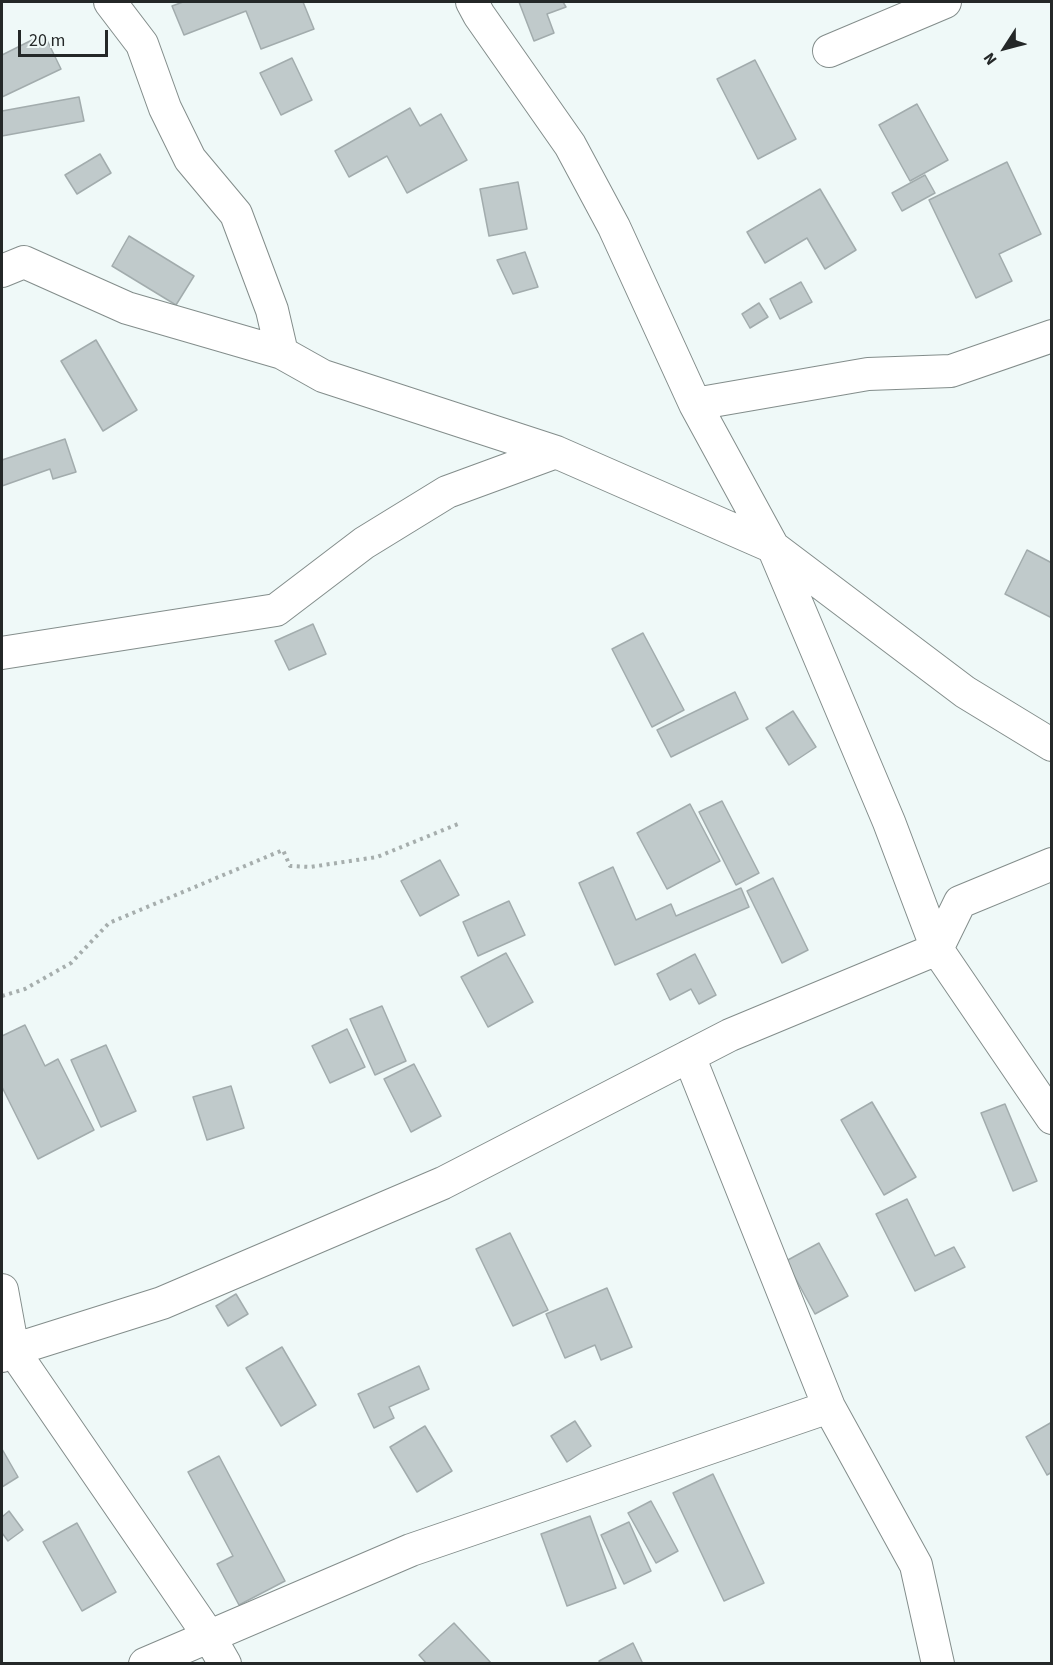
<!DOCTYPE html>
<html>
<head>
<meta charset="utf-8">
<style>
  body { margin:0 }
  #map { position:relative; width:1053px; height:1665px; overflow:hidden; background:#eff9f8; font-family:"Source Sans 3",sans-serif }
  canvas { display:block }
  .frame { position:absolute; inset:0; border:3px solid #242828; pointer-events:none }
  .north { position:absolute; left:975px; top:18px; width:60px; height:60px; -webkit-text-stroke:4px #eff9f8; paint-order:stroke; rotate:234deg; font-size:16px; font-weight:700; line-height:24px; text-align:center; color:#242828 }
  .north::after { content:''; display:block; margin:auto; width:21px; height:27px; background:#242828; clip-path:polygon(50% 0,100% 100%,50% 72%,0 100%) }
  .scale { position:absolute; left:18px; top:30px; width:90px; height:27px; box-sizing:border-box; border:3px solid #242828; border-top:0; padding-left:8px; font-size:18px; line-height:21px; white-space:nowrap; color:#242828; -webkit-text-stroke:4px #eff9f8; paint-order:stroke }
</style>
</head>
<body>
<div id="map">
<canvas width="1053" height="1665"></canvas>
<div class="frame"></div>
<div class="north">N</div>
<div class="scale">20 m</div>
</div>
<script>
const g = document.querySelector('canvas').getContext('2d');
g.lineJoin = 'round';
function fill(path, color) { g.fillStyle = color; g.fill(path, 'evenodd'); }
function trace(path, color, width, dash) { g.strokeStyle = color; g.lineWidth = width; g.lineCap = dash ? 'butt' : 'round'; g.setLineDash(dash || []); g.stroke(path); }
const building = new Path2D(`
  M183,2h120l11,27 -53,20 -15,-38 -62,24 -12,-29z
  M519,2h44l3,5 -19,7 7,19 -20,8z
  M44,34l17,35 -59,28v-42z
  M292,58l20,42 -31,15 -21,-42z
  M755,60l41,79 -38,20 -41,-80z
  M79,97l5,24 -82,15v-25z
  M917,104l31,56 -38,21 -31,-56z
  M410,108l10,18 21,-12 26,46 -60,33 -20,-37 -38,21 -14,-26z
  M100,154l11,19 -34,21 -12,-19z
  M1007,162l34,72 -42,20 13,27 -36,17 -47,-98z
  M925,175l10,18 -33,18 -10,-18z
  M518,182l9,47 -38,7 -9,-47z
  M820,189l36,61 -31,19 -18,-31 -42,25 -18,-31z
  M129,236l65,40 -18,29 -64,-39z
  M525,252l13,35 -25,7 -16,-34z
  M801,282l11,20 -32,17 -10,-20z
  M759,303l9,14 -18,11 -8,-14z
  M96,340l41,70 -34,21 -42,-70z
  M65,439l11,33 -23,7 -3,-10 -48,17v-26z
  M1027,550l25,13v55l-47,-24z
  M313,624l13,30 -37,16 -14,-29z
  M643,633l41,77 -32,17 -40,-78z
  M735,692l13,27 -77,38 -14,-27z
  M793,711l23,36 -27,18 -23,-37z
  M722,801l37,72 -23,12 -37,-73z
  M690,804l30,57 -53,28 -30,-56z
  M440,860l19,35 -39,21 -19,-35z
  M613,867l23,53 35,-16 5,12 65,-28 8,19 -134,58 -36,-82z
  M773,878l35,72 -26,13 -35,-72z
  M509,901l16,34 -47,21 -15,-34z
  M506,953l27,49 -45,25 -27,-50z
  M695,954l21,41 -17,9 -8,-15 -21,11 -13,-26z
  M382,1006l24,55 -31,14 -25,-56z
  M25,1025l20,41 13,-7 36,71 -56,29 -36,-72v-51z
  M347,1029l18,38 -35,16 -18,-37z
  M106,1045l30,66 -35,16 -30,-67z
  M414,1064l27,52 -30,16 -27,-53z
  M231,1086l13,42 -37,12 -14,-43z
  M872,1102l44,75 -32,18 -43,-75z
  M1005,1104l32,77 -24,10 -32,-78z
  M907,1199l28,57 19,-9 11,20 -50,24 -39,-77z
  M510,1233l38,77 -35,16 -37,-77z
  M819,1243l29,53 -33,18 -29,-53z
  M607,1288l25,59 -31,13 -6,-15 -30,13 -19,-44z
  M236,1294l12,20 -20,12 -12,-20z
  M282,1347l34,58 -35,21 -35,-58z
  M419,1366l10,23 -40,18 5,11 -20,10 -16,-34z
  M575,1421l16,25 -24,16 -16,-26z
  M1052,1422v50l-5,3 -21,-38z
  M425,1426l27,45 -35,21 -27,-45z
  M2,1449l16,28 -16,10z
  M219,1456l66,125 -46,24 -22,-41 16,-8 -45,-84z
  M713,1474l51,109 -40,18 -51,-108z
  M651,1501l27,50 -22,12 -28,-50z
  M9,1511l14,19 -15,11 -6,-8v-16z
  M590,1516l26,72 -49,18 -26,-72z
  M629,1522l22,49 -27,13 -23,-49z
  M77,1523l39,69 -34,19 -39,-69z
  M454,1623l38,41h-65l-8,-9z
  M633,1643l10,21h-42l-2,-3z`);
const path = new Path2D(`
  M2,996l23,-7 46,-26 38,-40 174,-73 7,16 20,1 67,-10 81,-33`);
const street = new Path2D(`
  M110,2l32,42 23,64 25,51 46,55 36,96 10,43
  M472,2l7,13 91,130 44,82 81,177 78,143 116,275 48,127 115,169
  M829,51l116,-49
  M2,271l22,-9 103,46 155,45 41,23 233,76 217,95 192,145 87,53
  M695,404l173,-30 83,-3 101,-35
  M2,653l274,-43 88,-67 83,-51 109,-40
  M689,1056l140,351 87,158 22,99
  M2,1290l11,60 196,286 16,28
  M2,1356l11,-6 149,-47 281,-120 287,-148 207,-86 23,-47 92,-38
  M145,1664l266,-114 418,-143`);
fill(building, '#c0cacb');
trace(building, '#a2acad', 1.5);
trace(street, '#838d8b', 34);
trace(path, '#a6aead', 4, [3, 4.5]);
trace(street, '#fff', 32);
</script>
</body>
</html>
